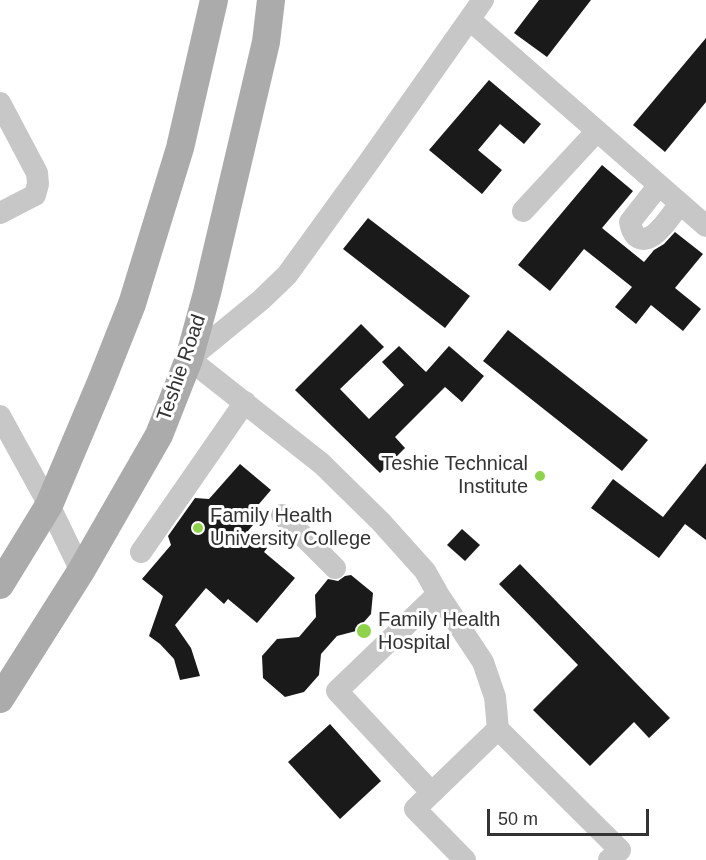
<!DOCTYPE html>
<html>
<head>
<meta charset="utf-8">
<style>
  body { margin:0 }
  #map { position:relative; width:706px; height:860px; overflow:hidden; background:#fff; font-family:Helvetica,sans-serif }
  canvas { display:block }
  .scale { position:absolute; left:487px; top:809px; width:162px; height:27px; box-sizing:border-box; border:3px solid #333; border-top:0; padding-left:8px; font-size:18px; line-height:21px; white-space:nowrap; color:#333; -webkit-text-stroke:4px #fff; paint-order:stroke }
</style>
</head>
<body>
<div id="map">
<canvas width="706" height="860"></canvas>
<div class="scale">50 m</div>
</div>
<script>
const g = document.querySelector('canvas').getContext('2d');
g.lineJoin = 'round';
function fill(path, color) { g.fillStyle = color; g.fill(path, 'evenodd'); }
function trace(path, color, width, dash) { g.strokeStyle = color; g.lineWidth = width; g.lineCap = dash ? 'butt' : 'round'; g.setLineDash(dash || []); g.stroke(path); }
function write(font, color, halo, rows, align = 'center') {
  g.font = font + ' Helvetica,sans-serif'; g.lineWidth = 6; g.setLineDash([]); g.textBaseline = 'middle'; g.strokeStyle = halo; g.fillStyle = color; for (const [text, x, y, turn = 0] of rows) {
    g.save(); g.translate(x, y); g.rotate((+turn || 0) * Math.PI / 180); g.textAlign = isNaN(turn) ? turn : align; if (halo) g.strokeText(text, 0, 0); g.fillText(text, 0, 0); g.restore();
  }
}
const building = new Path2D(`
  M539,0h52l-44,57 -33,-24z
  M706,38v64l-41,50 -32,-27z
  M489,80l52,44 -17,20 -24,-20 -22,26 24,20 -20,24 -53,-44z
  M602,165l31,26 -31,37 42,34 10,-12 10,-6 11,-12 28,22 -28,34 26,21 -18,22 -32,-26 -15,19 -21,-17 17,-20 -48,-38 -34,42 -32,-26z
  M368,218l102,78 -25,32 -102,-79z
  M361,324l23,23 -44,42 29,30 35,-34 -22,-23 17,-16 27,26 23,-26 35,30 -22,26 -17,-15 -50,50 10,11 -25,25 -85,-83z
  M508,330l140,110 -26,31 -139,-110z
  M706,463v77l-21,-16 -26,34 -68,-50 22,-29 50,38z
  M240,464l31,26 -18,21 7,6 -13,15 20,16 -3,4 31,26 -38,45 -29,-24 -4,5 -18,-16 -31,37 16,23 9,28 -20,4 -6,-21 -14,-15 -11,-8 14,-40 -21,-17 29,-34 -3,-9 27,-38 14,1z
  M462,529l18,16 -15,16 -18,-16z
  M520,564l150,154 -21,20 -15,-16 -44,44 -57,-56 45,-45 -79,-81z
  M351,575l22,18 -2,21 -15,17 -19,5 -16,18 -2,21 -15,17 -19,5 -22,-19 -1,-22 15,-17 22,-2 17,-20 -1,-22 13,-16 10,2 7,-5z
  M330,724l51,57 -41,38 -52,-57z`);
const minor = new Path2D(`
  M483,0l-115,163 -81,112 -26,25 -72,59 133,105 59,58 44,49 13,23 45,68 12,35 3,32 122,121 -11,10
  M470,20l236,206
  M0,103l37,70 1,11 -3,11 -35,18
  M659,185l-29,37c1,6 2,10 6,14 16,13 35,-22 44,-32
  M523,211l74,-80
  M0,416l49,89 32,66
  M282,515l53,53
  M141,552l104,-150
  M432,793l-95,-102 101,-97
  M465,860l-50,-51 83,-80`);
const major = new Path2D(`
  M0,585l49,-80 52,-123 31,-78 48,-156 34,-148
  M0,699l81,-128 78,-136 30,-76 18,-66 59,-251 5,-42`);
const markers = [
  [540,476,6,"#8fd34c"],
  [198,528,6,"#8fd34c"],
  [364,631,8,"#8fd34c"]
];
const streetNames = [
  ["Teshie Road",182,368,-71]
];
const poiNames = [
  ["Teshie Technical",528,464,"right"],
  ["Institute",528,487,"right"],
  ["Family Health",210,516],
  ["University College",210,539],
  ["Family Health",378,620],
  ["Hospital",378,643]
];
fill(building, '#1a1a1a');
trace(minor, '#c7c7c7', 22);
trace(major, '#ababab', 28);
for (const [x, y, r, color] of markers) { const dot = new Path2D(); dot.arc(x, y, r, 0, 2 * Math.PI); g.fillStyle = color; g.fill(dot); trace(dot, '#fff', 2); }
write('20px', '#333', '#fff', streetNames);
write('20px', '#333', '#fff', poiNames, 'left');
</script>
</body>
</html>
